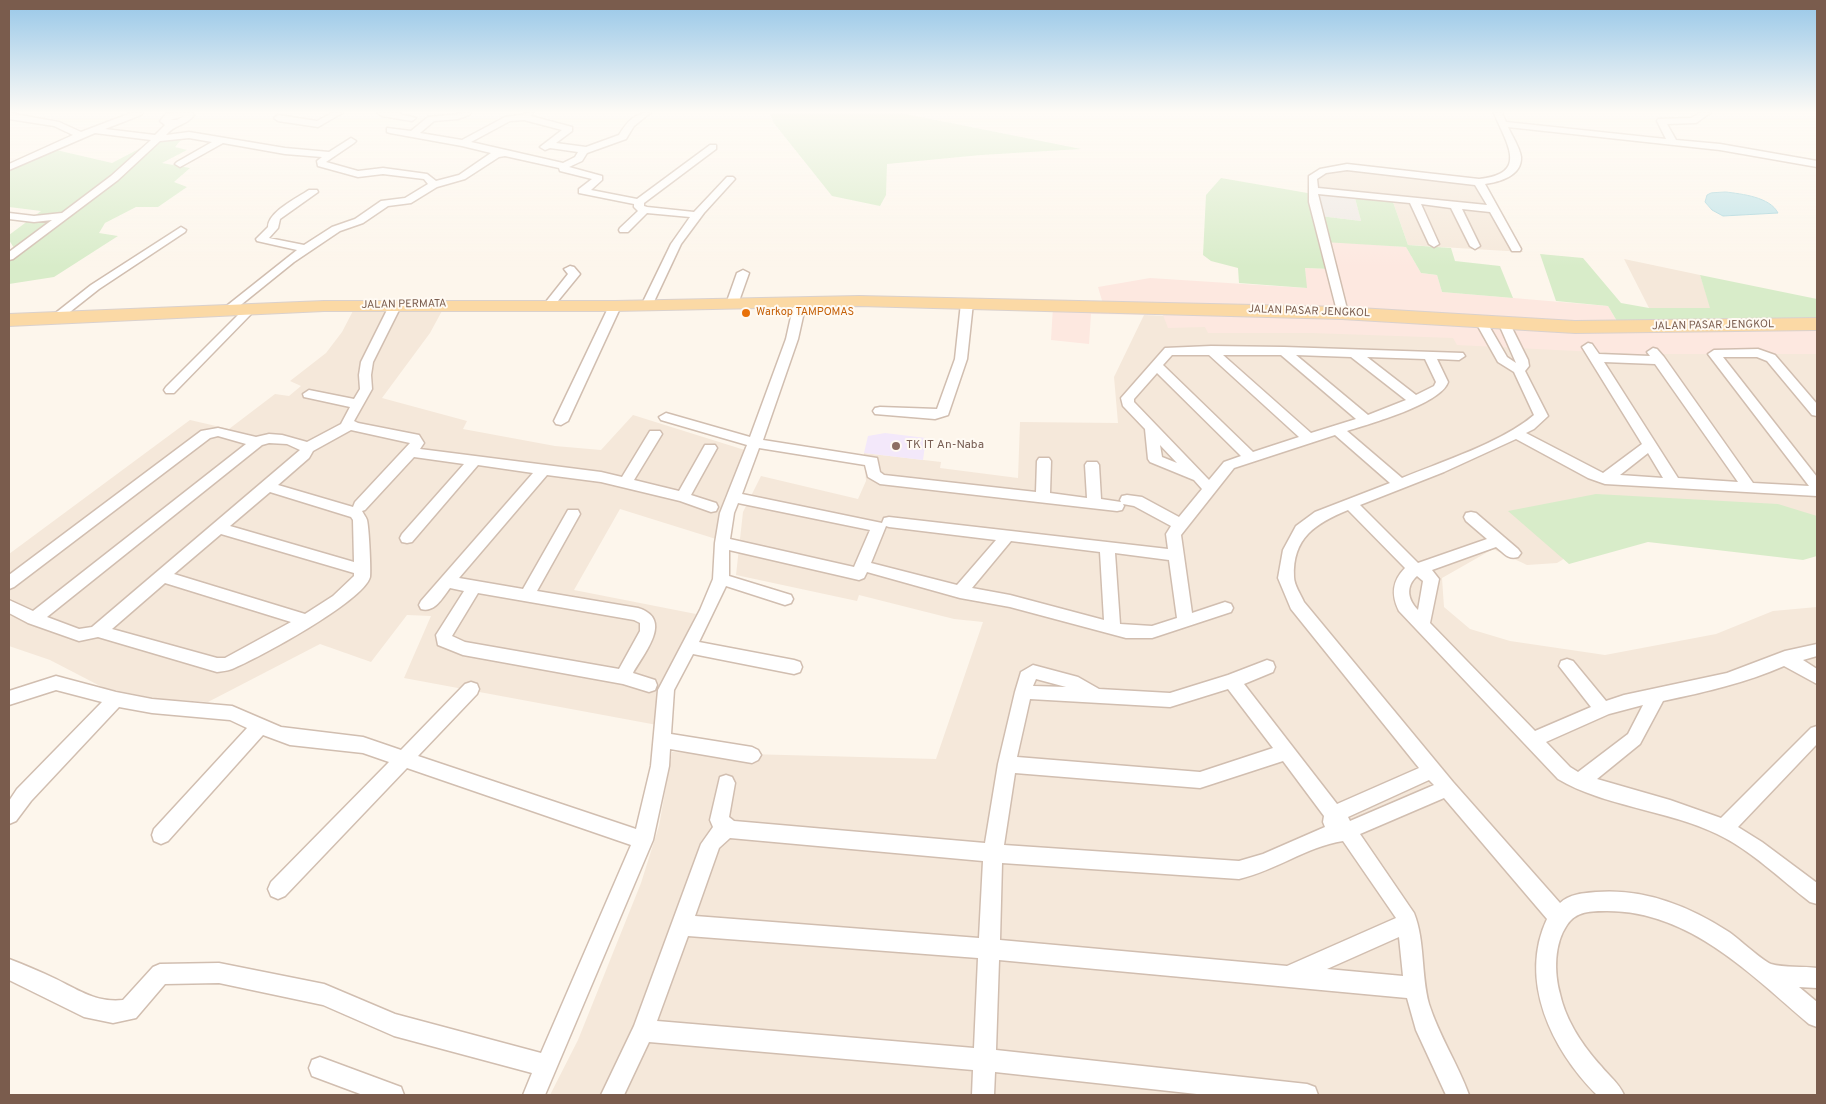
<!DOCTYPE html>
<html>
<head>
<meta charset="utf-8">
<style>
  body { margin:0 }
  #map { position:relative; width:1826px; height:1104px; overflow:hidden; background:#fdf6ec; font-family:Overpass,sans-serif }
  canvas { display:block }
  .frame { position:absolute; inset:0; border:10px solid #7a5c4d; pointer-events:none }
</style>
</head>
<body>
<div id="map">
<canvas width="1826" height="1104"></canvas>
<div class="frame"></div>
</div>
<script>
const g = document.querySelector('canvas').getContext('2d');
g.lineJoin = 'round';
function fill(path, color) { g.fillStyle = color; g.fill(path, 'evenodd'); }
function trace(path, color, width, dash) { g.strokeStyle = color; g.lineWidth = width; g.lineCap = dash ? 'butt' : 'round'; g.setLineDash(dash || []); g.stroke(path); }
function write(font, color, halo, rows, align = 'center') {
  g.font = font + ' Overpass,sans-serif'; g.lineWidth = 4; g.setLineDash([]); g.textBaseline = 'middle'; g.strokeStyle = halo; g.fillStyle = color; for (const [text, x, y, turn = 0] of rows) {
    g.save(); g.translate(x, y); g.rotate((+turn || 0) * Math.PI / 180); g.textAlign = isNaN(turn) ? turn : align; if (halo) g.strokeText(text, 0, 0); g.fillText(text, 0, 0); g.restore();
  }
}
const residential = new Path2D(`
  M1348,170l136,16 39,66 -115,-7 -15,-43 -74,-7 -2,-13 4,-6 10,-4z
  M1624,259l76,16 11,33h-62z
  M354,309h89l-13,24 -48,65 85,23 -4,8 92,17 46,4 32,-35 118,37 -26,44 -9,43 -96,-30 -46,81 122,24 -25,53 -14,58 -253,-47 27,-62 -24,-1 -36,47 -51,-18 -112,58 -50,-3 -54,-11 -54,-28 -41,-14v-92l181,-134 39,9 46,-35 14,2 12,-10 -11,-5 36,-28 16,-21z
  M1144,315l399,17 274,5v199l-197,-11 -63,38 -30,2 -34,-16 -51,29 2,29 26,22 40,12 95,14 111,-21 57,-23 44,-4v488h-1267l28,-55 63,-157 18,-57 13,-74 264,7 47,-137 -29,-3 -95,-24 -2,6 -121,-26 7,-63 18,-36 97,23 8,-18 -2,-28 77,9 -1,6 78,10 2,-56 98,1 -4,-46z`);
const commercial = new Path2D(`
  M1324,241l82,6 15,26 16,2 5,17 166,14 13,22 196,-4v30h-181l-179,-9 -4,-7 -141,-5h-104l-3,-6 -37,1 -5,-13 -72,-1 -2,30 -38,-4 2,-34 50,-2 -5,-17 52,-9 156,10 -1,-20 25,1z`);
const industrial = new Path2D(`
  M1319,195l36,3 6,23 -41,-5z`);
const education = new Path2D(`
  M885,433l41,5 -3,22 -59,-7 4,-17z`);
const green = new Path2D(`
  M770,113h131l180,36 -100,6 -94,9 -1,31 -6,11 -48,-10 -59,-74z
  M156,140h25l-6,7 12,3 -25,13 28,5 -16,14 13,5 -29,20h-22l-31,16 -6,10 19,3 -64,41 -45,7v-31l5,-5 -5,-8v-5l32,-24 -32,-4v-39l43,-19 60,14z
  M1221,178l98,17 1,21 41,5 -6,-23 38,4 15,43 43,3 4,13 45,5 13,32 -71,-6 -5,-17 -16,-2 -15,-26 -82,-5 7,27 -26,-1 2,20 -68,-5 -1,-15 -27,-7 -8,-6 3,-60z
  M1540,254l43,4 38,45 28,5h61l-10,-33 117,24v25l-196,4 -13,-22 -52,-5z
  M1596,494l182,10 39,12v40l-14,4 -155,-18 -79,22 -61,-53z`);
const water = new Path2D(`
  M1726,192c16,2 44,5 52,21l-55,3 -11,-6 -7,-8 2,-7 4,-2z`);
const street = new Path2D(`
  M9,113l50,9 22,10 50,-19h11l-1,2 -36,14 50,6 10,-10 -5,-4 6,-7 26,-1 2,2c-8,11 -19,9 -28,20l23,-3 96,16 44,4 22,-14 5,3 -2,2 -28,19 32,9 25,-3 44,6 9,7 23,-6 32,-22 -29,-7 -72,-13 -3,-1v-4l24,3 17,-14 42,-4 -1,2 -11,4 -24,2 -14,12 42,7 43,-23 28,-4 -2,3 41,11v4l-16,12 30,4 33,-12c8,-13 15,-22 31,-22l-16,13 -8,13 -39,14 -5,8 -13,6 33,9v4l-11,10 46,9 73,-54h6v4l-72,54v3l3,1 47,5 33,-35h6l2,2 -31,34 -23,31 -30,64h-8l-2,-2 30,-62 19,-27 -43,-4 -19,19h-8l-1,-2 1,-2 18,-17 -4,-4v-3l-55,-11v-4l13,-10 -32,-8 -1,-3 -54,-12 -6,1 -34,22 -28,8 -26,16 -23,3 -25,17 -23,8 -46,31 -62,50h-8l-2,-2 2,-2 73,-58 -40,-9 -1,-2 12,-12c0,-15 29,-29 41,-37h8l1,2 -38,27 -2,9 -9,10 35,7 28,-18 23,-8 26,-18 24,-3 23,-14 -4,-5 -41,-5 -25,3 -40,-11 -1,-5 5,-4 -37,-3 -62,-11 -43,24 -5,-3 2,-2 35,-20 -23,-4 -29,3 -42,39 -105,79 -4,1v-8l43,-32 -18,2 -25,-3v-6l25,3 28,-3 49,-37 40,-36 -56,-7 -86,37v-6l64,-29 -19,-9 -45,-7zM184,116l-7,4h-7zM524,120l38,10 -22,17 5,3 5,-2 28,4 -3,5 -12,6 -92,-21 39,-21z
  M332,113h10l-24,14 -40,-6 -4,-3 4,-3 39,6z
  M378,113h18l20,5 -4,3 -30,-5z
  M1494,113h8l4,9 160,17 -9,-18 1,-2 33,-1 9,-5h10l-14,10 -29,1 9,16 44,4 97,17v6l-97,-17 -212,-23c4,9 12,21 13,30 1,19 -22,25 -36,27l36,65 -1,2h-8l-22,-39 -28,-3 18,37 -5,3 -5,-3 -19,-38 -30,-4 18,40 -5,3 -5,-3 -19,-41 -92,-9 30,119 -2,2h-8l-29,-113v-26l11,-7 27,-5 132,15c51,-5 27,-36 15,-66zM1347,170l128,15 12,20 -169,-17 -1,-9 9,-6z
  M181,227l5,3 -1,2 -86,57 -38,30h-8l-2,-2 2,-2 38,-30z
  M570,266l4,1 6,7 -27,33h-8l-2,-2 2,-2 23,-29 -4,-5z
  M743,270l6,3 -11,31 -2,2h-8l-2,-2 11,-31z
  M800,300l6,3 -8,36 -35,101 114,18 3,14 4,3 152,17 1,-31 2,-3h10l2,3 -1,32 37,5 -2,-33 2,-3h10l2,3 2,34 20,3 -1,-2 2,-4 5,-1 15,2 37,20 23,-28 -8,-9 -44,-18 -2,-3 -3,-30 -22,-23 -2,-8 44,-50 46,-2 73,1 179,6 2,3 -6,4 -22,-1 11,23c-7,22 -79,42 -101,49l55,47c41,-17 99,-35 132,-63l-20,-43 -16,-10 -23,-41 2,-2h8l22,38 9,6 -18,-41 6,-4 4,2 20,40 1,6 -4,5 23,45 -14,13 -8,4 77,40 39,-29 -60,-97 6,-4 4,1 7,10 51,2 -3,-4 6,-4 4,1 7,8 89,126 56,3 -101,-132 6,-4 44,-1 17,6 42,49v12l-5,-1 -45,-54 -10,-4h-34l94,120v19l-212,-12 -17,-6 -72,-39 -72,33 -84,33 58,58 69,-24 -21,-18 -2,-4 2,-4 5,-1 5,1 42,36 3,4 -3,4c-10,3 -14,-4 -22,-10l-64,23 7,9 -9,44 105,108 56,-24 -32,-41 2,-5 6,-2 6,2 33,40 18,-6 103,-22 58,-22 32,-7v12l-14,4 14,9v15l-33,-18c-39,17 -79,26 -121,35l-23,43 -43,35 73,21 51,18 90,-90 6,-2v18l-79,83 24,15 55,41v21l-7,-2c-30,-23 -59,-52 -93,-68 -50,-24 -114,-28 -159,-55l-159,-168c-8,-16 -7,-30 6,-43l-57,-58c-32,13 -56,28 -54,67 0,8 7,18 10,25l149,180 107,121c9,-9 24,-10 36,-11 48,-4 93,14 133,40 10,7 34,29 42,32 12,4 34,2 46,4v20l-18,-1 18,15v25l-8,-3c-59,-50 -119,-113 -202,-113 -16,0 -31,0 -40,14 -13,19 -13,47 -7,69 6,27 23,52 41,72 8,10 18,17 23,29h-27c-45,-45 -79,-114 -50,-176l-103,-121 -84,36 54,79c11,27 7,62 15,91 10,32 29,60 40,91h-23l-30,-65 -9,-32 -408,-38 -3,90 311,34 8,3 3,8h-112l-211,-23 -1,23h-22l1,-25 -324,-28 -25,53h-23l33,-69 67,-182 12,-17 -3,-7 10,-43 6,-2 6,2 3,6 -6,34 5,4 251,22 13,-79 17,-72 6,-20 12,-7 45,12 21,12 71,4 58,-18 39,-15 6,2 2,5 -2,5 -29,12 93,120 82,-36 -128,-159 -13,-31 5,-28 13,-24 19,-14 75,-29 -55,-48 -101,33 -53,67 11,78 33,-11 6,2 2,4 -2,4 -79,26h-26l-116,-31 -50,-9 -93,-26 -3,6 -5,2 -130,-30v26l62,19 2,4 -2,4 -6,2 -59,-19 -27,56 95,18 6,2 2,5 -2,5 -6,2 -101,-20 -19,36 -3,44 81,13 6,3 3,5 -3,5 -6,3 -82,-14 -1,17 -16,74 -108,255h-22l9,-22 -138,-37 -71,-31 -104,-22 -54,1 -29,34 -23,5 -29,-6 -75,-37v-21c16,6 32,13 47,20 22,11 41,24 67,21l30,-33 7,-3 59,-1 105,21 71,30 146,39 90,-208 -224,-77 -122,128 -7,3 -7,-3 -3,-7 3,-7 118,-120 -26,-9 -73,-8 -27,-10 -95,106 -7,3 -7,-3 -2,-6 2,-6 93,-101 -17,-8 -78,-7 -33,-6 -88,94 -15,20 -7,3v-23l8,-12 85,-87 -46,-12 -47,15v-14l47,-15 60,16 36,7 80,7 49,21 82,10 38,13 64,-66 6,-2 6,2 2,5 -2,5 -59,62 218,73 15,-63 7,-76 42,-80 13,-31 2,-36 5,-30 27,-68 -86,-25 -2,-3 7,-4 84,24 36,-98 8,-36zM1172,355h37l90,82 -46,15 -90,-87zM1223,355h58l75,64 -45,14zM1296,355l55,2 55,43 -38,15zM1367,357l58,2 11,23 -2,4 -18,9zM1604,362l51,2 83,118 -60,-4zM1157,373l84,83 -17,6 -15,18 -75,-78v-3zM1160,445l17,18 -15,-6zM759,448l106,17 3,12 12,7 237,27 5,-1 2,-4 -1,-2 11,2 37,20 -5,8 2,15 -279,-32 -5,1 -2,5 -140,-29zM1648,453l15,25 -43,-3zM738,503l132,27 -16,37 -124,-28 4,-26zM886,526l3,1 107,13 -39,45 -86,-22zM1011,541l89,11 4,68 -94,-25 -38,-7zM1115,553l54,7 8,58 -25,8 -32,-2zM1417,576l6,5 -5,29c-10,-10 -13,-23 -1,-34zM1036,679l30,8 -33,-1zM1228,689l45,59 -73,24 -183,-15 13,-58 140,8zM1643,705l-15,29 -50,38 -8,-5 -24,-25 63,-28zM1283,761l41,55 -1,6 2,5 -62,27 -24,7 -235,-16 11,-72 185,15zM1429,780l5,5 -84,36 -2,-4zM730,838l253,23 -4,77 -284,-22 24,-68zM1343,841l53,77 -109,48 -287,-26 2,-77 237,16c36,-8 67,-32 104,-38zM688,936l290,22 -4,90 -317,-27zM1399,937l4,39 -76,-7z
  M967,300l6,3 -6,56 -19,56 -13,4 -60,-5 -2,-3 2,-3 5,-1 57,2 18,-50 6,-56z
  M395,303l6,3 -28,56 -2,13 1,14 -18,32 4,2 61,12 5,8 -4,6 181,23 21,5 28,-46h10l2,3 -28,46 45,11 26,-46h10l2,3 -26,47 25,8 2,4 -2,4 -5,1 -31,-11 -79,-19 -54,-7 -88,103 64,11 45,-79h10l2,4 -43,77 101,17c36,11 6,45 -5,65l22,7 2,5 -2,5 -6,2 -26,-8 -160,-29 -25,-10 -2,-10 28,-44 -14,-3c-7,9 -15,25 -29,21l-2,-4 2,-4 112,-128 -55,-8 -66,77 -5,1 -5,-1 -2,-4 2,-4 62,-70 -50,-7 -49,53 -3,1c1,2 4,6 5,9 2,8 4,51 3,57 -6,24 -113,82 -138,92 -5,2 -10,2 -15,3l-119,-35 -19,4 -51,-18 -19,-10v-13l24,11 213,-167 -28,-8 -8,2 -196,149 -5,2v-14l192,-144 17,-3 38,9 13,-3 13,1 25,7 34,-18 9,-17 -46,-10 -1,-3 6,-4 45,9 6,-10 -1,-14 2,-13 28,-56zM351,430l59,13 -55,59 -2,5 -75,-22 31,-27 4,-7zM269,443l18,1 13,6 -208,177 -13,2 -32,-12 215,-172zM270,492l81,25 2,3 1,42 -124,-36zM221,534l133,39v3l-21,20 -28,18 -131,-40zM165,583l126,39 -66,36h-8l-105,-29zM478,593l156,27 6,3v8l-21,38 -154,-27 -13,-6z
  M615,303l6,3 -53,115 -7,4 -5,-1 -2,-3 55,-115z
  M250,306l6,3 -2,2 -80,82h-8l-2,-3 2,-3 80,-80z
  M320,1057l81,30 3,8h-41l-51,-19 -3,-8 3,-8z`);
const primary = new Path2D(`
  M859,296l483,11 233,14 242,-3v12l-242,3 -233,-14 -483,-13 -244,5h-291l-315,15v-12l315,-13h291z`);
const markers = [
  [746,313,5,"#e8710a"],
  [896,446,5,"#8d6e63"]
];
const farStreetnames = [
  ["JALAN PERMATA",404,305,-1],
  ["JALAN PASAR JENGKOL",1309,312,2],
  ["JALAN PASAR JENGKOL",1713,326,-1]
];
const farFoodnames = [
  ["Warkop TAMPOMAS",756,313]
];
const educationNames = [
  ["TK IT An-Naba",906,446]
];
fill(residential, '#f5e8da');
fill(commercial, '#fde8e0');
fill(industrial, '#efe9e4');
fill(education, '#f3e8fa');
fill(green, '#d8ecc9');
fill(water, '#bfe3e8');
trace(water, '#a5d3da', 1);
trace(street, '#d1beb0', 3);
trace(primary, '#dad1cd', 2);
fill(street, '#fff');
fill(primary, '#fbd9a5');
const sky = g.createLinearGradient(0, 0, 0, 267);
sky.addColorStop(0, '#97c7e8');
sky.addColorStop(0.42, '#fefbf6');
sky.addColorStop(1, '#fefbf600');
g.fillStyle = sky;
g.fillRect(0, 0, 1826, 267);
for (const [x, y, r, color] of markers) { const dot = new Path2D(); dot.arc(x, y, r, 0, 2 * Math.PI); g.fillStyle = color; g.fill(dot); trace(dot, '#fffaf3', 2); }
write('11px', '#7a5c4d', '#fffaf3', farStreetnames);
write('11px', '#c56008', '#fffaf3', farFoodnames, 'left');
write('12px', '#785e54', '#fffaf3', educationNames, 'left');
</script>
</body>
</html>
